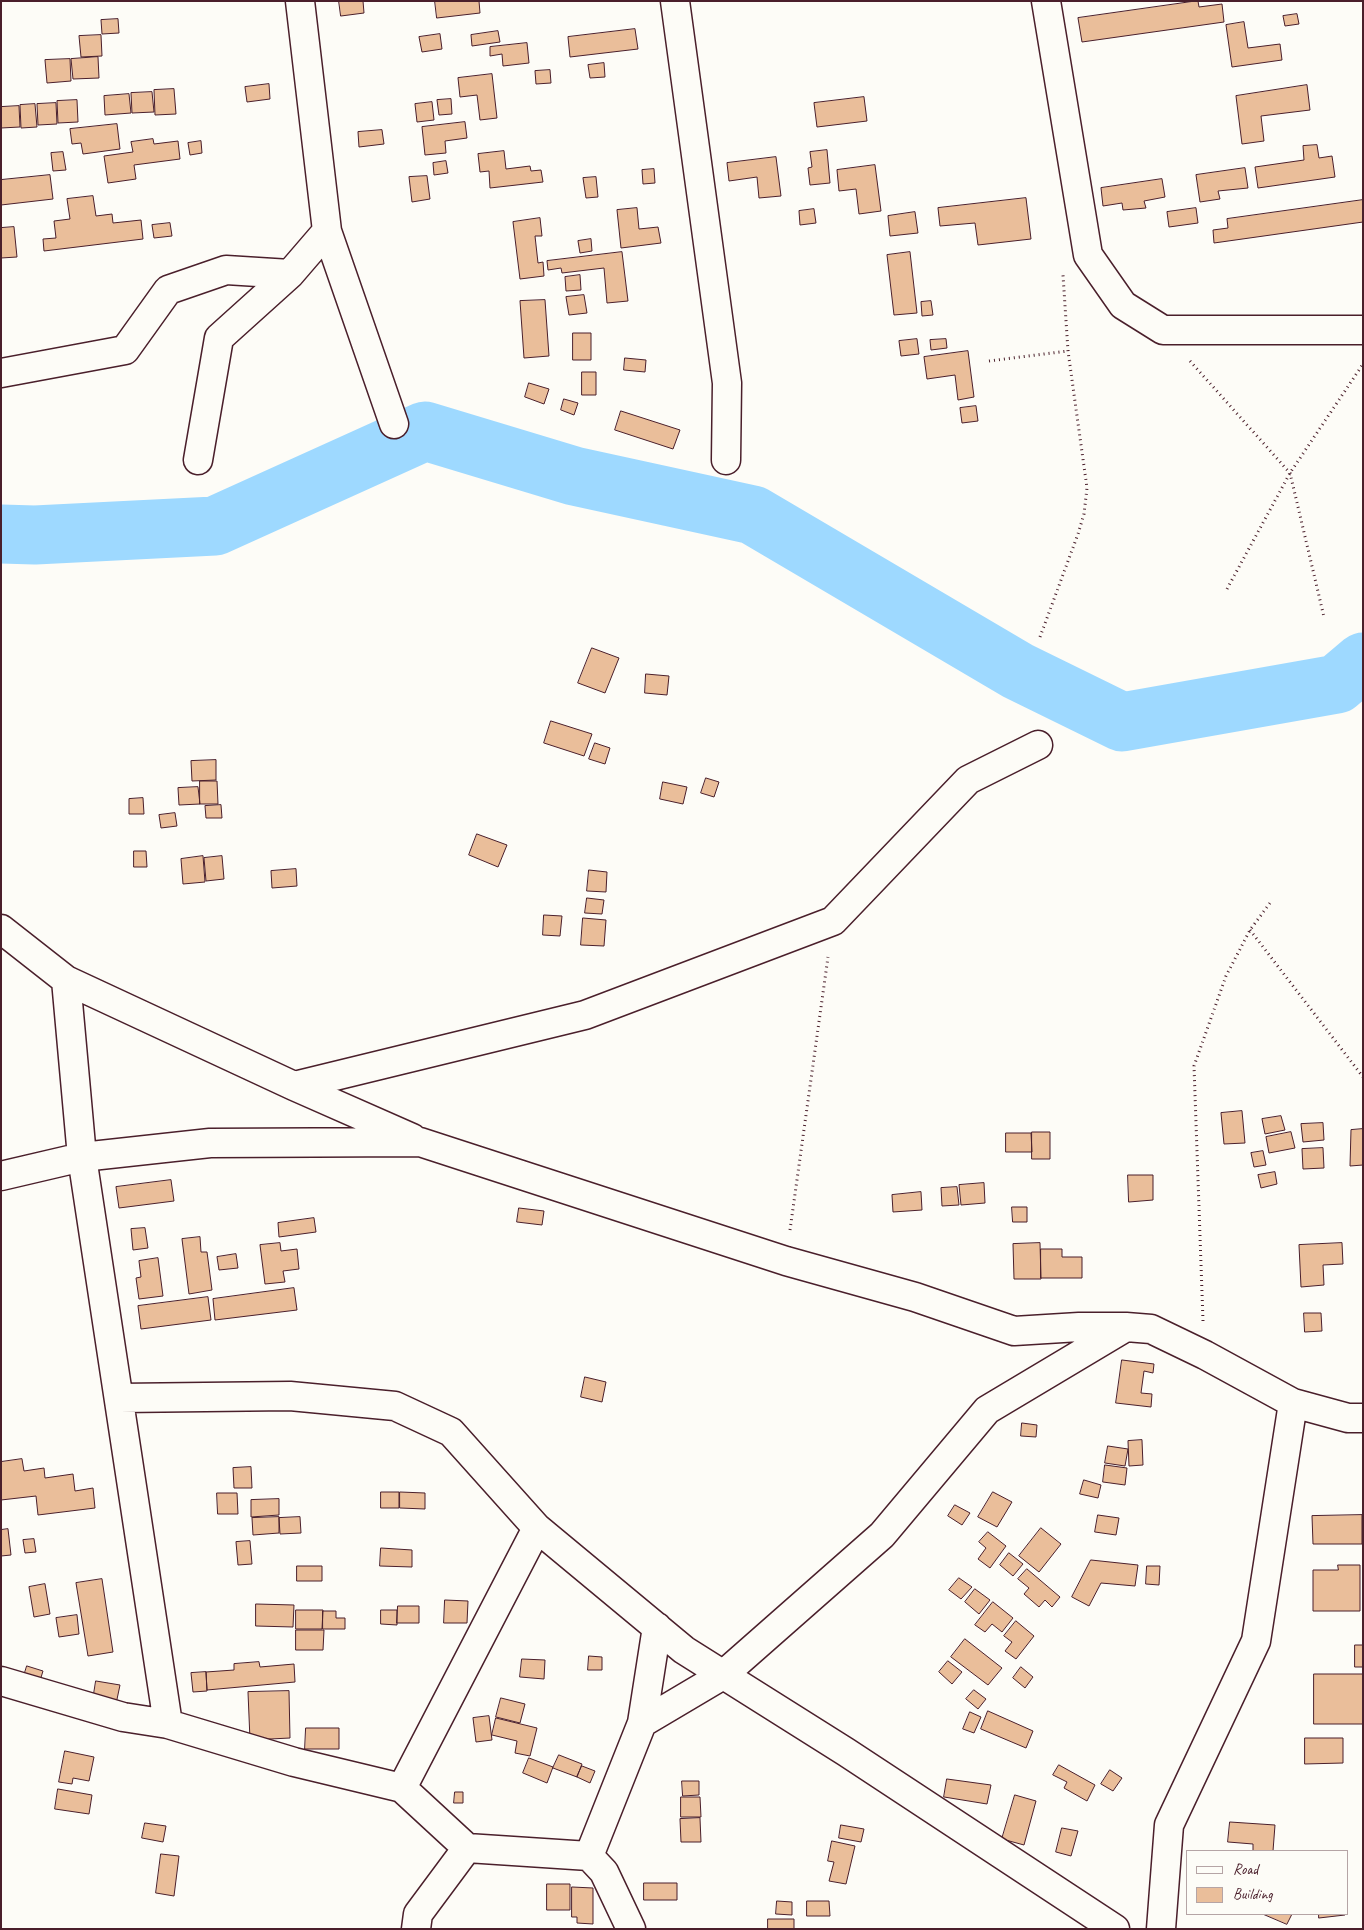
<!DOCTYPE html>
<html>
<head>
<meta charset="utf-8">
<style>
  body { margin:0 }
  #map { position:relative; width:1364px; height:1930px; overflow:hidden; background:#fdfcf7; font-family:Caveat,sans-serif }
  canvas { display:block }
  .frame { position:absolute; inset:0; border:2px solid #4a1f2b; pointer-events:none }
  .legend { position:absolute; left:1186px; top:1850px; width:162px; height:65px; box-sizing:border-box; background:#fdfcf7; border:1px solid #b5a4a5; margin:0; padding:6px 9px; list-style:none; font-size:15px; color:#4a1f2b }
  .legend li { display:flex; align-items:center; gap:10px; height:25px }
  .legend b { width:25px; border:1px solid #b5a4a5 }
</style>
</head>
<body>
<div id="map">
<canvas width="1364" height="1930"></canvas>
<div class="frame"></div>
<ul class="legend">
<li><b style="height:6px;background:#fdfcf7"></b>Road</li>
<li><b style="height:14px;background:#eabe9a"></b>Building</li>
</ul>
</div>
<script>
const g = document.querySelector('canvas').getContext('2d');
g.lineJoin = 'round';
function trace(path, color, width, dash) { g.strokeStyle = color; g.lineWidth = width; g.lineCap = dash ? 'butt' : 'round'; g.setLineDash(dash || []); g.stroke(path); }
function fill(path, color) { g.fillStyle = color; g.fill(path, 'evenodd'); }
const river = new Path2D(`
  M1,534l34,1 180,-9 210,-95 149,45 179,39 265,156 104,51 215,-38 26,-22`);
const building = new Path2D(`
  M339,1h24l1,12 -23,3z
  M435,1h44l1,12 -43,5z
  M1198,1l1,6 23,-3 2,18 -142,20 -4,-24z
  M1297,14l2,10 -14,2 -2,-10z
  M118,19l1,14 -17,1 -1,-14z
  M1244,22l4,26 32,-4 2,16 -50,7 -6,-42z
  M635,29l3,20 -68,8 -2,-20z
  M498,31l2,11 -28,4 -1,-11z
  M440,34l2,15 -20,3 -3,-15z
  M101,35l1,21 -21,1 -2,-21z
  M527,43l2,20 -26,3 -1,-12 -12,2v-9z
  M98,57l1,21 -26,1 -2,-20z
  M70,59l1,22 -24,2 -2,-23z
  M604,63l1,14 -15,1 -2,-13z
  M550,70l1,13 -15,1 -1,-13z
  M492,74l5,44 -17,2 -3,-25 -17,2 -2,-19z
  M269,84l1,15 -23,3 -2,-15z
  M1307,85l3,25 -49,6 3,25 -22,3 -6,-48z
  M174,89l2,25 -21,1 -1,-25z
  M152,92l2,20 -22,1 -1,-20z
  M129,94l2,19 -26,2 -1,-19z
  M864,97l3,24 -50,6 -3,-24z
  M451,99l1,15 -13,1 -2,-15z
  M77,100l1,22 -20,1 -1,-22z
  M432,102l2,18 -17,2 -2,-18z
  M56,103l1,21 -19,1 -1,-21z
  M35,104l2,23 -16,1 -1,-23z
  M19,106l1,21 -19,1v-21z
  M465,122l2,16 -22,3 1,12 -21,2 -3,-28z
  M117,124l3,25 -37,5 -2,-11 -9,1 -2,-15z
  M382,130l2,14 -25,3 -1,-15z
  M153,139l1,5 24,-3 2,18 -46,6 2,14 -28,4 -4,-27 29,-4 -2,-10z
  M201,141l1,12 -12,2 -2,-12z
  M1317,145l2,13 13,-2 3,21 -77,11 -3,-21 49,-7 -1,-14z
  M827,150l3,33 -20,2 -2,-17 4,-1 -2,-15z
  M504,151l2,18 24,-3 1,5 10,-1 2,12 -53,6 -1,-17 -9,1 -2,-18z
  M63,152l3,18 -13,1 -2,-18z
  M776,157l5,39 -22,2 -2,-21 -28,4 -2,-18z
  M446,161l2,12 -14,2 -1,-12z
  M875,165l6,46 -22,3 -3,-25 -17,2 -2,-21z
  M1245,168l3,20 -30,3 2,8 -20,3 -4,-27z
  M654,169l1,14 -12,1 -1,-14z
  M50,175l3,24 -52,6v-25z
  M427,176l3,23 -18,3 -3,-25z
  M596,177l2,20 -12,1 -3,-20z
  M1162,179l3,18 -21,4 2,7 -23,2 -1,-7 -19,3 -2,-18z
  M93,196l3,20 16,-2 1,9 28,-3 2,19 -99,12 -1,-12 13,-1 -2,-17 16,-2 -3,-20z
  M1026,198l5,41 -53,6 -3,-22 -35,3 -2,-18z
  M1363,200v22l-149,21 -1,-13 15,-2 -1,-9z
  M637,208l2,21 19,-2 3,16 -40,5 -4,-38z
  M1196,208l2,15 -29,4 -2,-15z
  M814,209l2,14 -16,2 -1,-14z
  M915,212l3,21 -28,3 -2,-20z
  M540,218l2,18h-7l3,27 5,-1 1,14 -24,3 -7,-57z
  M170,223l2,13 -18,2 -2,-13z
  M14,227l3,30 -16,1v-30z
  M591,239l1,12 -12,2 -2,-12z
  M622,252l6,49 -21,2 -3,-35 -42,5 -1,-5 -13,2 -1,-9z
  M910,252l7,61 -23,2 -7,-60z
  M580,275l1,15 -15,1 -1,-14z
  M584,295l3,18 -18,2 -3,-18z
  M545,300l4,56 -25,2 -4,-57z
  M931,301l2,14 -11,1 -1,-14z
  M573,333h18v27h-18z
  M917,339l2,15 -18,2 -2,-15z
  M946,339l1,9 -16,2 -1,-10z
  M968,351l6,46 -16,3 -3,-25 -28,4 -3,-22z
  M625,358l21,2 -1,12 -21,-2z
  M582,372h14v23h-14z
  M529,383l20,6 -5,15 -19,-7z
  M564,399l14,4 -4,12 -13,-5z
  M976,406l2,15 -16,2 -2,-15z
  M621,411l59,19 -7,19 -58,-19z
  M592,648l27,10 -14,35 -27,-10z
  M646,674l23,2 -2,19 -22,-2z
  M551,721l41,13 -8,22 -40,-13z
  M595,743l15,5 -5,16 -16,-5z
  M216,760v20l-24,1 -1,-20z
  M706,778l13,4 -5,15 -13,-4z
  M200,781h17l1,23h-18z
  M663,782l24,5 -4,17 -23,-5z
  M198,787l2,17 -21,1 -1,-17z
  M143,798l1,16h-15v-15z
  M221,805l1,13h-16l-1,-12z
  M175,813l2,13 -16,2 -2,-13z
  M477,834l30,11 -9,22 -29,-12z
  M134,851h12l1,16h-13z
  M203,856l2,26 -22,2 -2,-25z
  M222,856l2,23 -18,2 -2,-23z
  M296,869l1,17 -25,2 -1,-17z
  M589,870l18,2 -1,20 -19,-1z
  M587,898l17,2 -2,14 -17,-1z
  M544,915l18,1 -2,20 -17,-1z
  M583,918l23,2 -2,26 -23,-1z
  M1242,1111l3,32 -21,1 -3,-31z
  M1281,1116l4,14 -20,4 -3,-15z
  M1323,1123l1,17 -21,2 -2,-18z
  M1363,1129v36l-13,1 1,-36z
  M1032,1132h18v27h-18z
  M1291,1132l4,16 -26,5 -3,-16z
  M1006,1133h25l1,19h-26z
  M1323,1148l1,20 -21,1 -1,-20z
  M1263,1151l3,14 -12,2 -3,-14z
  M1275,1172l2,12 -16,4 -3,-13z
  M1128,1175h25v25l-24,2z
  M171,1180l3,21 -55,7 -3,-21z
  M984,1183l1,20 -24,2 -2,-20z
  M957,1187l2,18 -17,1 -1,-18z
  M921,1192l1,18 -29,2 -1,-17z
  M1012,1207h15v15h-14z
  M519,1208l25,3 -2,14 -25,-3z
  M314,1218l2,14 -37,5 -1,-14z
  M145,1228l3,20 -15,2 -2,-21z
  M200,1237l1,15h6l5,38 -23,4 -7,-55z
  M280,1243l1,8 16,-2 2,20 -16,2 2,11 -20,2 -5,-39z
  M1040,1243l1,36h-27l-1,-35z
  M1342,1243l1,21 -20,1 1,20 -23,2 -2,-42z
  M1041,1249h21v8h20v21h-41z
  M236,1254l2,14 -19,2 -2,-13z
  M158,1258l5,38 -24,3 -3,-21 5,-1 -2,-16z
  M294,1288l3,22 -82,10 -2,-21z
  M208,1297l3,23 -70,9 -3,-23z
  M1304,1313h17l1,18 -17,1z
  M1122,1360l32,4 -1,9 -9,-2 -3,22 11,1 -1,13 -35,-4z
  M585,1377l21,5 -4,20 -21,-5z
  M1022,1423l15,2 -1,12 -15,-1z
  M1142,1440l1,25 -14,1 -1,-25z
  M1108,1446l20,3 -3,17 -20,-3z
  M22,1459l2,12 20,-3 1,10 28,-4 2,17 18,-3 2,20 -57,7 -2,-19 -35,4v-38z
  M1105,1465l22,3 -2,17 -22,-3z
  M251,1467l1,21h-18l-1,-20z
  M1084,1480l17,5 -3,13 -18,-4z
  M381,1492h18v16h-18z
  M400,1492l25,1v16l-25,-1z
  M993,1492l19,10 -15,25 -19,-10z
  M217,1493h20l1,21h-20z
  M279,1499v16l-28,2v-17z
  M955,1505l15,8 -8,12 -14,-9z
  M1098,1515l21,3 -3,17 -21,-3z
  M1362,1515v29h-49l-1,-28z
  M279,1517v16l-26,2 -1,-17z
  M300,1517l1,16 -21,1 -1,-16z
  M1041,1528l20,16 -22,28 -20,-16z
  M8,1529l3,26 -10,1v-26z
  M988,1532l18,14 -16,22 -12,-9 8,-11 -7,-6z
  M34,1539l2,13 -11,1 -2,-13z
  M250,1541l2,23 -14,1 -2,-23z
  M381,1548l31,2v17l-32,-1z
  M1009,1553l14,11 -10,12 -13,-11z
  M1091,1560l47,5 -3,21 -34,-3 -12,23 -17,-9z
  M1338,1565h22v46h-47v-41h25z
  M297,1566h25v15h-25z
  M1147,1566h13l-1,19 -13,-1z
  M1027,1569l33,28 -8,10 -7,-7 -6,7 -15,-13 5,-6 -11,-9z
  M959,1578l13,9 -11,12 -12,-9z
  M102,1579l11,73 -25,4 -12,-73z
  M45,1584l5,30 -16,3 -5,-30z
  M975,1589l15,11 -11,14 -14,-12z
  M445,1600l23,1 -1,22h-23z
  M993,1602l20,16 -11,14 -10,-8 -7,8 -10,-7z
  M256,1604l38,1 -1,22 -37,-1z
  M398,1606h21v17h-22z
  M296,1610h27l-1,19h-26z
  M381,1610h16v15l-16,-1z
  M323,1611h13v7h9v11h-22z
  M77,1615l2,19 -20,3 -3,-19z
  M1016,1621l18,15 -18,23 -11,-8 7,-9 -8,-6z
  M296,1630h28l-1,20h-27z
  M965,1639l37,29 -14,17 -37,-28z
  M1355,1645h8v22h-8z
  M589,1656l13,1v13h-14z
  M522,1659l23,1 -1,19 -24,-2z
  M948,1661l14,11 -10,12 -13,-12z
  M259,1662l1,5 34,-3 1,18 -88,8 -1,-18 28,-2v-6z
  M27,1666l16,5 -4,13 -16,-5z
  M1021,1667l12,10 -8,11 -12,-10z
  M206,1672l1,19 -14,1 -2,-19z
  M1314,1674h49v50h-49z
  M96,1681l24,4 -4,19 -23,-4z
  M974,1690l12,9 -8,10 -12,-10z
  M289,1691l1,47 -40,2 -2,-48z
  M501,1698l24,6 -5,19 -24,-6z
  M988,1711l45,20 -7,17 -45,-19z
  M970,1712l11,5 -7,16 -11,-4z
  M489,1716l3,24 -16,2 -3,-24z
  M496,1718l41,10 -7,28 -15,-3 2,-12 -25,-6z
  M306,1728h33v21h-34z
  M1305,1738h38v25l-38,1z
  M65,1751l29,6 -5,24 -16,-3 -1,6 -13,-2z
  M559,1755l23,9 -5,13 -24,-9z
  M529,1758l24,9 -6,16 -24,-10z
  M1059,1765l36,20 -8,16 -23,-13 3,-6 -14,-7z
  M582,1766l13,5 -5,12 -13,-6z
  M1110,1770l12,8 -9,13 -12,-7z
  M947,1779l44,6 -4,19 -43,-7z
  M682,1781h17v14l-16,1z
  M58,1789l34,6 -3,19 -34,-5z
  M455,1792h8v11h-9z
  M1015,1795l21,6 -12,44 -22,-6z
  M681,1797h19l1,20h-20z
  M700,1818l1,24h-20l-1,-23z
  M1230,1822l45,3 -2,26h-20v-7l-25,-2z
  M145,1823l21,3 -3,16 -21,-4z
  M841,1825l23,4 -3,13 -22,-4z
  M1062,1828l16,3 -7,25 -15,-4z
  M832,1841l23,5 -9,38 -17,-3 5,-19 -6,-1z
  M161,1854l18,2 -5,40 -18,-3z
  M644,1883h33v17h-33z
  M547,1884h23v26h-23z
  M572,1887l21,1v36l-16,-1v-6h-5z
  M777,1901l15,1v13l-16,-1z
  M807,1901h22l1,15h-23z
  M1263,1914h29l-5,10z
  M1319,1914h26v1l-26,3z
  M768,1919h26v10h-26z`);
const path = new Path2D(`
  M989,361l79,-10
  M1190,361l100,112 34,144
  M1227,589l63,-116 73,-109
  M1040,637l38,-103 6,-20 3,-26 -19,-137 -5,-76
  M1250,930l113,147
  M790,1230l38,-273
  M1203,1321l-9,-255 32,-90 24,-46 20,-27`);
const street = new Path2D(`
  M300,1l27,230 67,193
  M675,1l52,382 -1,77
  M1046,1l42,254 35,50 40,25h200
  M1,373l124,-23 43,-60 58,-20 64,4
  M198,460l21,-122 71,-64 37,-43
  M1,929l65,51 16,177 86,567
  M66,980l228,106 118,52
  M294,1086l291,-71 248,-94 135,-141 70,-35
  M1,1176l81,-19 128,-14 210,-1 366,119 129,36 99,34 65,-4h47l25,2 54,26 88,48 55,15h15
  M120,1398l170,-2 105,10 56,26 86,96 147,122 162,102 269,177
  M1,1681l122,36 45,7 126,38 108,26 65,60 122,8 15,16 27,57
  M642,1723l81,-48 159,-140 105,-125 139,-83
  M402,1788l135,-260
  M589,1856l53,-133 15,-96
  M416,1929l2,-15 49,-66
  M1161,1929l8,-104 87,-184 37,-238`);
trace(river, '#9ed9ff', 59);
fill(building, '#eabe9a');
trace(building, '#4a1f2b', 1);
trace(street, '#4a1f2b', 31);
trace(path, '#4a1f2b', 3, [1, 4]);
trace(street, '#fdfcf7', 28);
</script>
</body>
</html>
